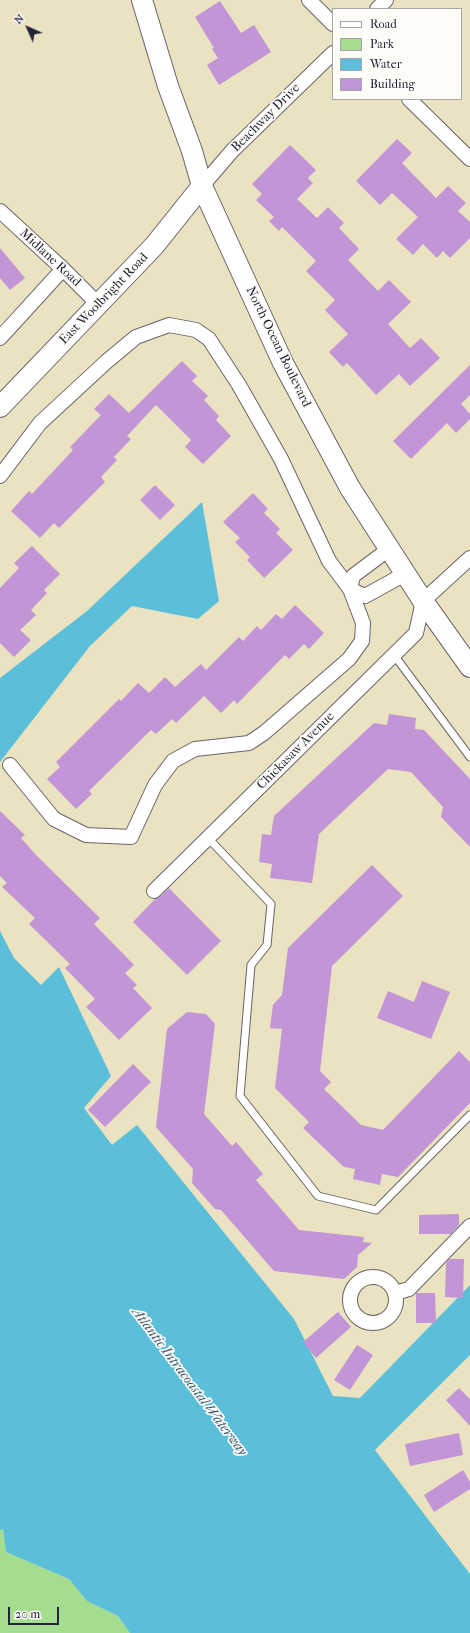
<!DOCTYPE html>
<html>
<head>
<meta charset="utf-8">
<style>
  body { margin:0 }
  #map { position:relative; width:470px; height:1633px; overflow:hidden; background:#eae2c0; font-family:"IM FELL French Canon",serif }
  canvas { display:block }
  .legend { position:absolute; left:332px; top:8px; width:130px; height:92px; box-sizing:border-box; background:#fdfcf7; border:1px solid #a5a5ac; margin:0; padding:5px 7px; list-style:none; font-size:12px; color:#22223b }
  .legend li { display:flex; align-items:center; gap:8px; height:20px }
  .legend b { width:20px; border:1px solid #a5a5ac }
  .north { position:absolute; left:8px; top:8px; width:40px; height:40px; -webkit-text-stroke:3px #fdfcf7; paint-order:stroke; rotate:315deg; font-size:11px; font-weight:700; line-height:16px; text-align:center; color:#22223b }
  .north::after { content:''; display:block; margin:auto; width:14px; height:18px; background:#22223b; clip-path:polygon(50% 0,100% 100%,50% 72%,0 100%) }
  .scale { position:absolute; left:8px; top:1607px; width:51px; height:18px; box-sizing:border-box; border:2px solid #22223b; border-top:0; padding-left:5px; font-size:12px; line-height:14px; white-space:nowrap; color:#22223b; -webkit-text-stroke:3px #fdfcf7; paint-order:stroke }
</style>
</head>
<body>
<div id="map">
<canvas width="470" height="1633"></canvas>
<ul class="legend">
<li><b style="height:5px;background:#fff"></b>Road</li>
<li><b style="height:11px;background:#a4dd8f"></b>Park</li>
<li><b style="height:11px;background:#5cbfda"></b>Water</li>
<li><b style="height:11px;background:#c195d6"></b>Building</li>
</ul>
<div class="north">N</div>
<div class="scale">20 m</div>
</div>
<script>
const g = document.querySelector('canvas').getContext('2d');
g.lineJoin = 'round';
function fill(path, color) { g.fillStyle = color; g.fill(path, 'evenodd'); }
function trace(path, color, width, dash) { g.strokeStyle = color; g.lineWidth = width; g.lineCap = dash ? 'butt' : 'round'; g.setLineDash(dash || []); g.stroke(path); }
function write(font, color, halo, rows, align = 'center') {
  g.font = font + ' "IM FELL French Canon",serif'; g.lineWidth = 3.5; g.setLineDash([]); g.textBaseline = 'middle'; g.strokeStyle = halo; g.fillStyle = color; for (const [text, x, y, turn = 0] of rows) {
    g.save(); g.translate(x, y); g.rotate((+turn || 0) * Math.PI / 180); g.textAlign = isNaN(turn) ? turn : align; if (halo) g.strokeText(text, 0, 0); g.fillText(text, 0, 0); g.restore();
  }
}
const green = new Path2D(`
  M3,1528l3,24 63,27 18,22 31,15 12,17h-130v-103z`);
const water = new Path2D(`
  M202,502l17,99 -21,18 -66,-13 -42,40 -90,116v-84l87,-67z
  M0,931l14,27 27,27 18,-18 52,109 -27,32 28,37 25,-20 157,194 39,77 27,2 110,-113v70l-95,95 95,124v59h-340l-12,-17 -31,-15 -18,-22 -63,-27 -3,-23 -3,1z`);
const building = new Path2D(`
  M220,1l21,32 13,-8 17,27 -52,33 -12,-20 11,-7 -6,-9 2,-1 -19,-31z
  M397,139l15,14 -10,10 34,35 12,-12 18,17 -8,8 12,11v16l-20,20 -7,-7 -6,7 -14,-14 -10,11 -17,-16 22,-22 -26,-24 -12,12 -24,-24z
  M290,145l26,25 -8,8 5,5 -16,16 20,19 11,-11 16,16 -5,5 20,21 -11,11 30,31 11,-11 22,22 -23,22 22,24 11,-10 19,20 -30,28 -11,-12 -23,21 -29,-32 -4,4 -14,-15 19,-18 -23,-24 10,-10 -29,-29 10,-10 -34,-34 -3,4 -10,-10 5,-4 -18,-17 6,-6 -10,-10z
  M0,248l25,30 -15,12 -10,-12z
  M182,361l15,15 -5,5 16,15 -4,4 15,16 -3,4 15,16 -28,28 -18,-17 6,-7 -35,-35 -29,31 4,3 -17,18 3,3 -16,17 4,5 -46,46 -5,-5 -14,15 -29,-27 18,-20 3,3 41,-44 -3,-3 31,-32 -7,-6 15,-15 20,19z
  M470,365v30l-9,9 9,10v5l-14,14 -9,-10 -36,36 -18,-18z
  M155,485l20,20 -15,15 -20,-20z
  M253,493l15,16 -4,4 16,16 -4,4 17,17 -29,28 -17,-18 3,-3 -15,-15 5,-4 -17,-16z
  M32,546l28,28 -16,16 3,3 -16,17 5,5 -16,15 11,10 -17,17 -14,-14v-55l19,-20 -5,-5z
  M295,605l29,28 -15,16 -5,-5 -15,15 -4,-4 -48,49 -3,-4 -13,13 -17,-17 -28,27 -4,-4 -16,15 -5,-4 -62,61 3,3 -16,15 -29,-30 13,-12 -4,-5 63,-63 2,2 17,-18 11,10 16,-16 10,10 26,-23 5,6 33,-33 4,4 14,-15 4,4 15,-16 6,5z
  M389,714l27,4 -1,11 9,1 46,49v68l-29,-30 2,-10 -32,-35 -23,-3 -69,65 -7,49 -42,-5 2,-14 -13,-2 3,-28 9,1 3,-19 100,-93 13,2z
  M0,811l25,24 -4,3 15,17 64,63 -6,6 40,41 -9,8 12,12 -4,3 19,20 -33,32 -33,-33 9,-8 -30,-31 5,-4 -41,-40 6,-6 -33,-31 5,-4 -7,-7z
  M372,865l31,31 -71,70 -12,105 11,11 -7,7 37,36 22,5 76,-79 11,11v41l-72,74 -16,-3 -2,11 -27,-6 2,-10 -11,-2 -41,-39 6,-6 -34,-34 7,-59 -12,-1 3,-23 9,-10 6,-47z
  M169,888l52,53 -34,34 -54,-53 22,-23 5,-2z
  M422,981l28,11 -19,47 -54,-21 11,-27 26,11z
  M187,1012l19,2 9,10 -11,90 28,32 4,-4 27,32 -7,6 43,50 65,7 -1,5 9,1 -14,12 -1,12 -13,12 -70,-8 -53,-61 -6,-1 -23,-26 1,-14 -37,-42 11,-98z
  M133,1064l18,18 -46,45 -17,-17z
  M459,1214v11l-8,9h-32v-19z
  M450,1259h14l-1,39 -18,-1 1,-34z
  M416,1293h19l1,30h-20z
  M338,1312l13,15 -35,31 -13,-16z
  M357,1345l16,10 -23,35 -16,-10z
  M459,1388l11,11v27l-24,-26z
  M459,1433l4,22 -53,11 -5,-22z
  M463,1470l7,12v7l-36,23 -10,-17z`);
const service = new Path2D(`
  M394,655l76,102
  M208,838l63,66 -4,41 -16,20 -11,131 78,100 58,14 94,-95`);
const minor = new Path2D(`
  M309,0l24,24
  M377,9l9,-9
  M409,99l61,60
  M202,186l30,-35 101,-98
  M0,211l63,58 36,36
  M0,338l63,-69
  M0,476l40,-53 66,-61 30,-25 33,-12 27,5 13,9 30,46 42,74 48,102 21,28 13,34 -1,18 -13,18 -85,74 -15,10 -54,6 -22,12 -18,24 -24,52 -45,-2 -32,-16 -44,-54
  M389,549l-36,27 -3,13 15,7 40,-22
  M154,891l262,-258 7,-32 47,-43
  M350 1300a23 23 0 1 1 46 0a23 23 0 1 1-46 0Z
  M395,1293l14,-4 61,-63`);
const secondary = new Path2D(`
  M142,0l26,86 24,65 10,35 81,177 67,125 73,113 47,66
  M0,407l154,-161 48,-60`);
const streetNames = [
  ["Beachway Drive",266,118,-45],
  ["Midlane Road",50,258,43],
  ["East Woolbright Road",104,299,-46],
  ["North Ocean Boulevard",278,347,64],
  ["Chickasaw Avenue",296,751,-45]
];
const waterNames = [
  ["Atlantic Intracoastal Waterway",189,1382,53]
];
fill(green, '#a4dd8f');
fill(water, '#5cbfda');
fill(building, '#c195d6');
trace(service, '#68656a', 9);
trace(minor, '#68656a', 16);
trace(secondary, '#68656a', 22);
trace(service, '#fff', 7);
trace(minor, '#fff', 14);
trace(secondary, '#fff', 20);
write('13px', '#22223b', '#fdfcf7', streetNames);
write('italic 14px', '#365973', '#fdfcf7', waterNames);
</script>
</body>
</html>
